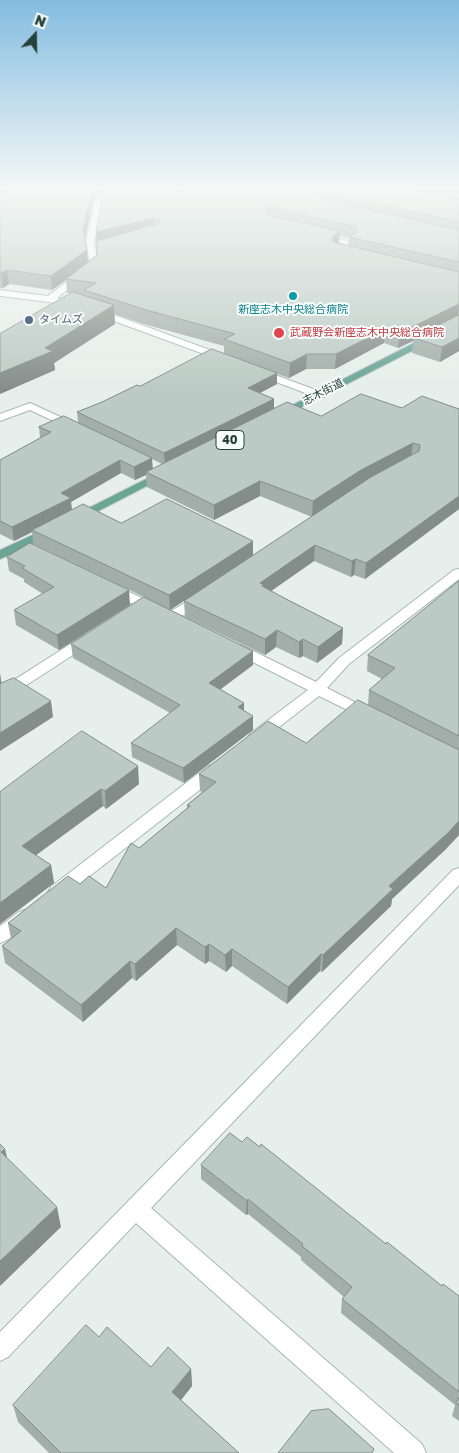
<!DOCTYPE html>
<html>
<head>
<meta charset="utf-8">
<style>
  body { margin:0 }
  #map { position:relative; width:459px; height:1453px; overflow:hidden; background:#e6efeb; font-family:"Golos Text",sans-serif }
  canvas { display:block }
  .north { position:absolute; left:10px; top:10px; width:50px; height:50px; -webkit-text-stroke:4px #f7fbf9; paint-order:stroke; rotate:21deg; font-size:14px; font-weight:700; line-height:20px; text-align:center; color:#24423a }
  .north::after { content:''; display:block; margin:auto; width:18px; height:22px; background:#24423a; clip-path:polygon(50% 0,100% 100%,50% 72%,0 100%) }
</style>
</head>
<body>
<div id="map">
<canvas width="459" height="1453"></canvas>
<div class="north">N</div>
</div>
<script>
const g = document.querySelector('canvas').getContext('2d');
g.lineJoin = 'round';
function trace(path, color, width, dash) { g.strokeStyle = color; g.lineWidth = width; g.lineCap = dash ? 'butt' : 'round'; g.setLineDash(dash || []); g.stroke(path); }
function fill(path, color) { g.fillStyle = color; g.fill(path, 'evenodd'); }
function write(font, color, halo, rows, align = 'center') {
  g.font = font + ' "Golos Text","Noto Sans JP",sans-serif'; g.lineWidth = 4; g.setLineDash([]); g.textBaseline = 'middle'; g.strokeStyle = halo; g.fillStyle = color; for (const [text, x, y, turn = 0] of rows) {
    g.save(); g.translate(x, y); g.rotate((+turn || 0) * Math.PI / 180); g.textAlign = isNaN(turn) ? turn : align; if (halo) g.strokeText(text, 0, 0); g.fillText(text, 0, 0); g.restore();
  }
}
const lane = new Path2D(`
  M111,584l38,17 2,3 -7,4 -5,-1 -33,-16 -2,-3 2,-3z`);
const street = new Path2D(`
  M96,199l7,2 -9,41 4,23 -41,33 52,15 120,44v4h-6l-120,-44 -54,-15 -49,-6v-6l48,6 42,-32 -4,-22z
  M317,233l38,10 -12,8 4,3 -1,2h-6l-8,-4 12,-8 -27,-7z
  M259,369l65,24 1,2 -1,2h-8l-61,-23v-4z
  M30,403l48,22 1,2 -1,2h-8l-40,-19 -30,11v-7z
  M459,569v10l-110,85 -22,24 45,23 2,3 -2,3h-10l-43,-21 -58,45h-10l-3,-4 3,-4 57,-43 -77,-39 -2,-3 2,-3h10l75,37 23,-24 115,-88z
  M200,594l5,1 2,3 -2,3 -29,19h-10l-2,-3 2,-3z
  M88,635l7,4 -2,3 -88,57 -5,2v-12l83,-53z
  M214,765l6,1 2,4 -2,4 -157,123 -6,2 -6,-2 -3,-5 3,-5 157,-121z
  M459,868v17l-308,323 271,236 4,9h-32l-258,-230 -128,134 -8,4v-29l453,-462z
  M25,910l6,2 3,5c-6,10 -23,22 -34,26v-17l19,-14z`);
const primary = new Path2D(`
  M459,320v7l-177,90 -4,1 -5,-3z
  M164,470l4,1 2,2 -2,2 -89,46 -4,1 -6,-4z
  M50,527l6,4 -2,3 -54,25v-9z`);
const wall = new Path2D(`
  M0,187h144l3,1v-1h312v164l-19,11 -28,-9 1,-12 -15,7 -14,-5 -49,26h-29l-17,9 -12,-4v10l-17,9 14,6v9l47,8 81,-8 57,1v100l-94,70 -11,-4 -3,2 -37,-16 -43,30 72,37 -1,16 -25,19 -14,-7 -4,2 -23,-11 -11,8 -80,-38 -1,-16 49,-32 -63,41 83,41v14l-33,24 24,14v8l9,19 -69,53 -52,-26 -1,-14 39,-30 -97,-55 -2,-14 73,-47 -111,-53 -1,-12 -18,9 -14,-7v-74l40,-22 -1,-11 39,-5 -1,-10 25,-10 38,-16 84,-33v-7l-77,-21 -33,-11 1,10 -61,39 1,7 -55,24 71,-101h-4l-1,-13 -14,10 -43,-6 -6,4h-3zM97,197l5,2 -6,33 1,23 -9,7 -3,-24 9,-39zM339,236l10,2 -1,8 -9,-2zM152,459l10,5 -10,5zM121,473l14,7 11,-5 1,12 67,33 46,-24 52,21 -59,39 -132,-33 -49,-14 -1,-7z
  M7,557l123,48 -71,45 -43,-25 -2,-15 29,-16 -19,-12v-3l-15,-8z
  M459,581v254l-14,15 -53,49 -1,7 -69,66 -2,-1 -33,33 -55,-38 -6,6 -17,-11 -4,3 -28,-19 -41,36 -4,-3 -49,44 -78,-59 -3,-17 9,-7 -3,-16 72,-39 26,4 33,-40 48,-40v-3l15,-13 -2,-1 -1,-17 107,-31 62,-38 1,-15 13,-11 -15,-8 1,-16z
  M139,784l-33,25 -3,-3 -67,49 15,10 3,18 -54,41v-132z
  M242,1142l144,102 56,42 17,10v125l-7,-5 3,-11 -114,-92 1,-14 2,-2 -43,-37v-3l-53,-43 -2,1 -45,-36v-14z
  M99,1337l52,30 40,2 1,17 -11,14 58,53h-190l-31,-31 -5,-17z`);
const shadedWall = new Path2D(`
  M0,187h13l-13,12z
  M93,187h3l1,10 -3,2 -10,43 -1,-14z
  M181,187h41l-41,9z
  M316,190l-1,13 -2,2 1,-13z
  M154,218l1,13 -58,15 -1,-14z
  M340,231l-1,14 -8,5 1,-13z
  M87,250l1,13 -22,16v1l-14,10 -1,-14z
  M7,270l2,14 -6,4 -2,-14z
  M459,304l-1,14 -44,20 -1,3 -15,7 2,-15z
  M114,305l1,19 -61,39 1,7 -55,24v-21l45,-25z
  M385,329l-1,14 -49,26 1,-15z
  M459,338v13l-19,11 2,-15z
  M307,354l-1,15 -17,9 1,-15z
  M277,373v11l-29,15v-11z
  M274,399v12l-109,54 -1,-12z
  M413,443l-2,14 -99,60 1,-16 48,-31z
  M152,458l1,13 -7,1v3l-11,5 -1,-13z
  M120,460l1,13 -50,29 1,10 -40,18v2l-18,9 -2,-14 49,-34z
  M260,481v15l-46,24v-15z
  M459,496v13l-94,70 1,-16z
  M253,541v15l-83,54 -1,-15z
  M315,545l-1,16 -50,35 -4,-13z
  M356,559l-2,16 -3,2 1,-16z
  M129,590l1,15 -71,45 -2,-15z
  M343,628l-1,16 -25,19 1,-16z
  M277,630l-1,17 -11,8v-16z
  M303,639v17l-4,2v-16z
  M253,651v14l-44,33v-15z
  M0,673l2,13 -2,1z
  M51,701l2,16 -53,34v-18z
  M244,703v14l-6,-10z
  M253,716v14l-69,53 -1,-15z
  M138,766l1,18 -33,25 -1,-18z
  M101,789l2,17 -79,58 -2,-18z
  M459,821v14l-14,15 -53,49 -1,7 -69,66 1,-17 66,-69z
  M51,865l3,18 -54,41v-21z
  M176,928l1,17 -41,36 -1,-17z
  M209,944v17l-4,3v-17z
  M232,949v17l-6,6 -1,-17z
  M321,954l-1,17 -33,33 1,-17z
  M130,961l2,17 -49,44 -2,-17z
  M5,1149l5,21 -9,-18z
  M248,1199v15l-2,1 1,-14z
  M57,1207l4,20 -61,59v-25z
  M191,1369l1,17 -18,23 -2,-17z`);
const building = new Path2D(`
  M9,187h84l-10,41 4,22 -36,26 -44,-6 -7,4v-79z
  M103,187h41v1l37,3 17,-4h202l59,13v22l-143,-32 -2,2v5l145,33v32l-110,-25 7,-4v-6l-87,-20 -3,2 2,6 72,16 -8,6 1,5 126,30v32l-59,29 -15,-4 -49,25h-29l-17,9 -66,-24 11,-5 -89,-24 -62,-20 12,-7 -30,-4 31,-24v-14l63,-18 -1,-3 -5,-2 -58,14 8,-43z
  M436,187h23v5z
  M73,292l41,13 -69,43 8,3 -53,22v-39z
  M459,315v23l-17,9 -28,-9z
  M212,349l65,24 -29,15 26,11 -110,54 -87,-41 25,-10 35,-17 3,1z
  M361,394l41,14 20,-12 37,13v87l-93,67 -10,-4 -4,2 -37,-16 -55,38 4,2 -2,1 24,13 57,29 -25,19 -15,-8 -4,3 -22,-12 -12,9 -81,-38 187,-124 48,-26 1,-6 -7,-2 -52,27 -48,31 -53,-20 -46,24 -68,-33 141,-70 34,14z
  M64,416l88,42 -18,9 -14,-7 -59,33 10,5 -59,29 -12,-6v-61l51,-28 -12,-5z
  M167,499l86,42 -84,54 -137,-65 51,-26 38,19z
  M30,543l99,47 -72,45 -43,-25 40,-23 -32,-19 3,-2 -18,-9z
  M459,581v155l-90,-46 26,-22 -27,-13z
  M144,597l109,54 -44,32 35,20 -6,4 15,9 -70,52 -52,-25 49,-38 -109,-61z
  M14,678l37,23 -51,32v-49z
  M358,700l101,50v71l-11,12 -59,53 4,3 -70,66 -2,-1 -33,33 -56,-38 -7,6 -16,-11 -4,3 -29,-19 -41,36 -5,-3 -49,44 -79,-59 19,-15 -13,-8 60,-47 12,8 9,-8 17,12 25,-45 8,5 51,-42 -3,-1 29,-23 -17,-8 69,-53 38,22z
  M82,731l56,35 -33,25 -4,-2 -79,57 29,19 -51,38v-111z
  M230,1133l12,9 5,-5 13,10 1,-3 125,100 1,-2 55,44 1,-2 16,12v96l-117,-93 10,-12 -50,-41 1,-2 -55,-45 -1,2 -46,-36z
  M0,1144l5,5 -4,3 56,55 -57,54z
  M86,1325l13,12 8,-10 44,40 17,-20 23,22 -19,23 67,61h-178l-48,-48z
  M459,1398v7l-3,-2z
  M329,1409l45,40 -2,4h-94l33,-42z`);
const markers = [
  [293,296,5,"#0f9aa8"],
  [29,320,5,"#5c6f8a"],
  [279,333,6,"#e0444e"]
];
const farCulturenames = [
  ["新座志木中央総合病院",293,310]
];
const farServicenames = [
  ["タイムズ",39,320]
];
const farHealthnames = [
  ["武蔵野会新座志木中央総合病院",290,333]
];
const farStreetnames = [
  ["志木街道",323,392,-27]
];
const shields = [
  [230,440,28]
];
const shieldNames = [
  ["40",230,440]
];
trace(lane, '#a8b8b2', 2);
trace(street, '#a8b8b2', 2);
trace(primary, '#c2cac8', 2);
fill(lane, '#fff');
fill(street, '#fff');
fill(primary, '#6aa596');
fill(wall, '#a1aea9');
fill(shadedWall, '#838d89');
fill(building, '#bbcac4');
trace(building, '#838d89', 1);
const sky = g.createLinearGradient(0, 0, 0, 391);
sky.addColorStop(0, '#84bce0');
sky.addColorStop(0.48, '#f4f8f6');
sky.addColorStop(1, '#f4f8f600');
g.fillStyle = sky;
g.fillRect(0, 0, 459, 391);
for (const [x, y, r, color] of markers) { const dot = new Path2D(); dot.arc(x, y, r, 0, 2 * Math.PI); g.fillStyle = color; g.fill(dot); trace(dot, '#f7fbf9', 2); }
write('11px', '#0d838f', '#f7fbf9', farCulturenames);
write('11px', '#4e5e75', '#f7fbf9', farServicenames, 'left');
write('11px', '#be3a42', '#f7fbf9', farHealthnames, 'left');
write('11px', '#24423a', '#f7fbf9', farStreetnames);
for (const [x, y, w] of shields) { const box = new Path2D(); box.roundRect(x - w / 2, y - 9.5, w, 19, 4); g.fillStyle = '#f7fbf9'; g.fill(box); trace(box, '#24423a', 1); }
write('bold 12px', '#24423a', null, shieldNames);
</script>
</body>
</html>
